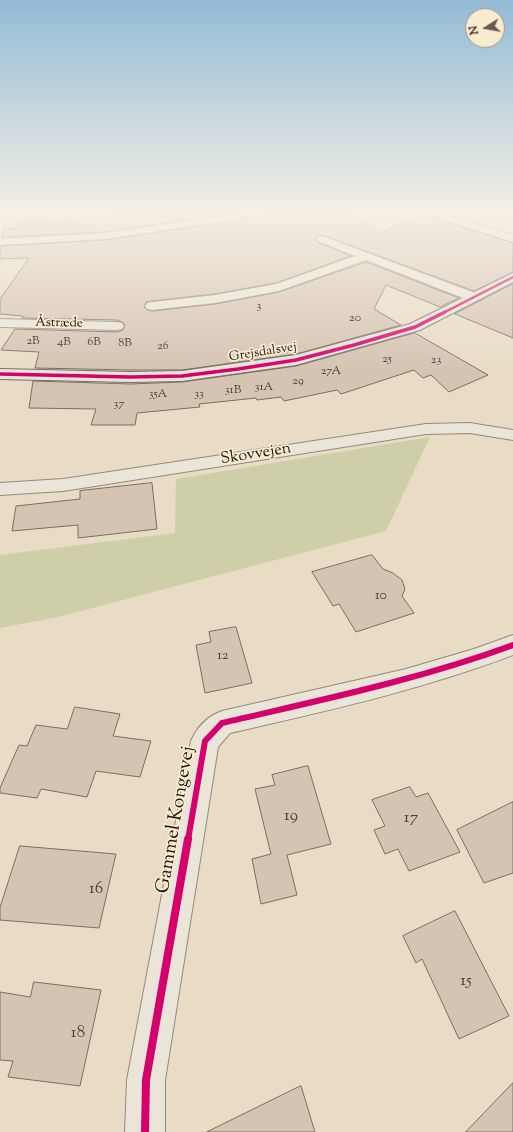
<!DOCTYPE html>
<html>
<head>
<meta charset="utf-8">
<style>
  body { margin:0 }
  #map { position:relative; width:513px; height:1132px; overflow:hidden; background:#e8dcc5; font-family:"Sorts Mill Goudy",serif }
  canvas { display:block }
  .north { position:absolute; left:465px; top:8px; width:40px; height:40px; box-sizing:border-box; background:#f9ebd0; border:1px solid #a29582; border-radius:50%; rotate:259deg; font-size:11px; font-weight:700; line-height:16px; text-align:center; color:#1f140c }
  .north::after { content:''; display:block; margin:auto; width:14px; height:18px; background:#655a4d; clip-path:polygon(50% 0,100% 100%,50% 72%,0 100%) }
</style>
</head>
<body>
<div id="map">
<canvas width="513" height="1132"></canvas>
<div class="north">N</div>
</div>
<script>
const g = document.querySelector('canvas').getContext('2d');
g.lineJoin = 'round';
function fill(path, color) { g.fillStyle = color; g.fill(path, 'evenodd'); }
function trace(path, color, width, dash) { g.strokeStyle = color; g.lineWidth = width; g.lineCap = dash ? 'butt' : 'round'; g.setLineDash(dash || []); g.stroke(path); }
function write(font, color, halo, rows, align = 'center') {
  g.font = font + ' "Sorts Mill Goudy",serif'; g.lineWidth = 3.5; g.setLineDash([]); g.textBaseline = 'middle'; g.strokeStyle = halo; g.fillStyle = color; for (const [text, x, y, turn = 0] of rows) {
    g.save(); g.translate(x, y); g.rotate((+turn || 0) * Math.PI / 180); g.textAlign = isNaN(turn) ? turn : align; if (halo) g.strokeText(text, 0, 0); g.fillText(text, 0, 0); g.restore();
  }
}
const green = new Path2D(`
  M430,437l-44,94 -328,86 -58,11v-73l175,-22 1,-54z`);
const building = new Path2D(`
  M136,212h104l-135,20 -103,5 2,-8 14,-1v-5l68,-4z
  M274,212h73l32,21 42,-16 13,4 4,-1 75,23v29l-39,19 -152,-56 -7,3 2,4 34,14 -75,27 -61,11 -63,7 -6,1 -2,5 3,3 5,1 63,-7 64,-12 87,-30 93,36 -19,9 -54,-22 -12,24 27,16 -105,29 -114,16h-52l-95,-2 4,-16 -38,-2 14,-21 102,3 6,-2 2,-5 -3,-3 -5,-2 -95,-2 1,-2 -23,-2v-15l29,-41 -29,1v-13l105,-6 163,-24z
  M513,284v54l-58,-24z
  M415,333l73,42 -39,17 -18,-17 -8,3 -9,-8 -73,24 -4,-4 -53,11 -3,-4 -24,3 -1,-2 -57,6 1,3 -63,6 -2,12h-44l5,-16 -67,-1 4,-27 97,3 52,-2 114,-16z
  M152,483l5,46 -79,9v-13l-66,6 4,-25 64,-7v-8z
  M372,555l11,14 10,4 9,7 3,9 -3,7 12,17 -58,19 -17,-28 -6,2 -21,-34z
  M236,627l16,56 -47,10 -9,-48 15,-3 -2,-10z
  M75,707l45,7 -7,22 38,5 -11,36 -44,-6 -9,26 -46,-8 -4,9 -37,-5v-5l19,-43 8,1 9,-21 31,4z
  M308,766l23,78 -44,11 10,40 -36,9 -9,-45 19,-5 -16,-65 20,-4 -3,-10z
  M410,787l6,10 12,-4 32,59 -51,19 -11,-22 -13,5 -11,-24 11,-4 -13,-26z
  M513,802v71l-29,10 -27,-53z
  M20,846l96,8 -17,74 -99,-8v-12z
  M455,911l54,105 -50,23 -37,-80 -6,4 -13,-27z
  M34,982l67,8 -21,96 -72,-9 5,-16 -13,-1v-68l30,5z
  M513,1083v49h-47z
  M301,1086l14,46h-108z`);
const street = new Path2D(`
  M248,212h25l-5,3 -163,24 -105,6v-6l105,-6z
  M423,212h15l75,23v7l-89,-28z
  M322,236l156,58 2,3 -2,3h-10l-102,-40 -87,31 -64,12 -63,7 -5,-1 -2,-3 2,-3 5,-1 63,-7 61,-11 79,-28 -37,-15 -2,-2 2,-2z
  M0,319l117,3 5,1 2,3 -2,3 -5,1 -117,-3z
  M470,423l43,7v10l-43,-7 -44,1 -363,57 -63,4v-12l63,-4 363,-55z
  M513,635v20c-92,35 -187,56 -283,78l-12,14 -53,333v52h-40l2,-52 64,-339c6,-14 17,-25 31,-30l184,-42 68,-20z`);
const secondary = new Path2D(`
  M513,273v9l-93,48 -124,35 -114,16 -52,1 -130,-3v-10l130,3 52,-1 114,-16 114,-31z`);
const cyclewayFar3 = new Path2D(`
  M443,313l70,-36`);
const cyclewayFar2 = new Path2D(`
  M0,374l130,3 52,-1 56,-7 58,-9 58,-15 61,-18 30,-15`);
const cyclewayFar1 = new Path2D(`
  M188,840l17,-99 17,-18c98,-23 196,-43 291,-78`);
const cycleway = new Path2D(`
  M145,1132l1,-52 42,-241`);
const farNumbernames = [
  ["3",259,307],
  ["20",355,319],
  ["2B",33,342],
  ["4B",64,343],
  ["6B",94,343],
  ["8B",125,344],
  ["26",163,347],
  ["25",387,360],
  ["23",436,361],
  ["27A",331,372],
  ["29",298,382],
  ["31A",264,388],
  ["31B",233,391],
  ["35A",158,395],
  ["33",199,395],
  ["37",119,405]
];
const farStreetnames = [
  ["Åstræde",59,324,1],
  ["Grejsdalsvej",263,353,-9]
];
const numberNames = [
  ["10",381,597],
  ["12",223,657]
];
const streetNames = [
  ["Skovvejen",256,455,-9]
];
const nearNumbernames = [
  ["19",291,817],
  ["17",411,819],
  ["16",96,890],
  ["15",466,982],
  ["18",78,1034]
];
const nearStreetnames = [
  ["Gammel Kongevej",177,820,-80]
];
fill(green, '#cecea8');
fill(building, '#d6c4b3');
trace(building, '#766f63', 1);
trace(street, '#928a7c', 2);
trace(secondary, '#766f63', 2);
fill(street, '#ebe5d9');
fill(secondary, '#ebe5d9');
trace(cyclewayFar3, '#d6006c', 2.5);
trace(cyclewayFar2, '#d6006c', 3.5);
trace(cyclewayFar1, '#d6006c', 6);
trace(cycleway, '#d6006c', 8);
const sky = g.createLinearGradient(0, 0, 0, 370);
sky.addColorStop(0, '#93bbd5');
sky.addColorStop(0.57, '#f5efe5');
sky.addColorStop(1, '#f5efe500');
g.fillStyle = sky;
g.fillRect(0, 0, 513, 370);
write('12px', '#4d4036', null, farNumbernames);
write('13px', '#1f140c', '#f9ebd0', farStreetnames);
write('14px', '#4d4036', null, numberNames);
write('16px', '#1f140c', '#f9ebd0', streetNames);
write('17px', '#4d4036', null, nearNumbernames);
write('19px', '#1f140c', '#f9ebd0', nearStreetnames);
</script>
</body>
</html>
